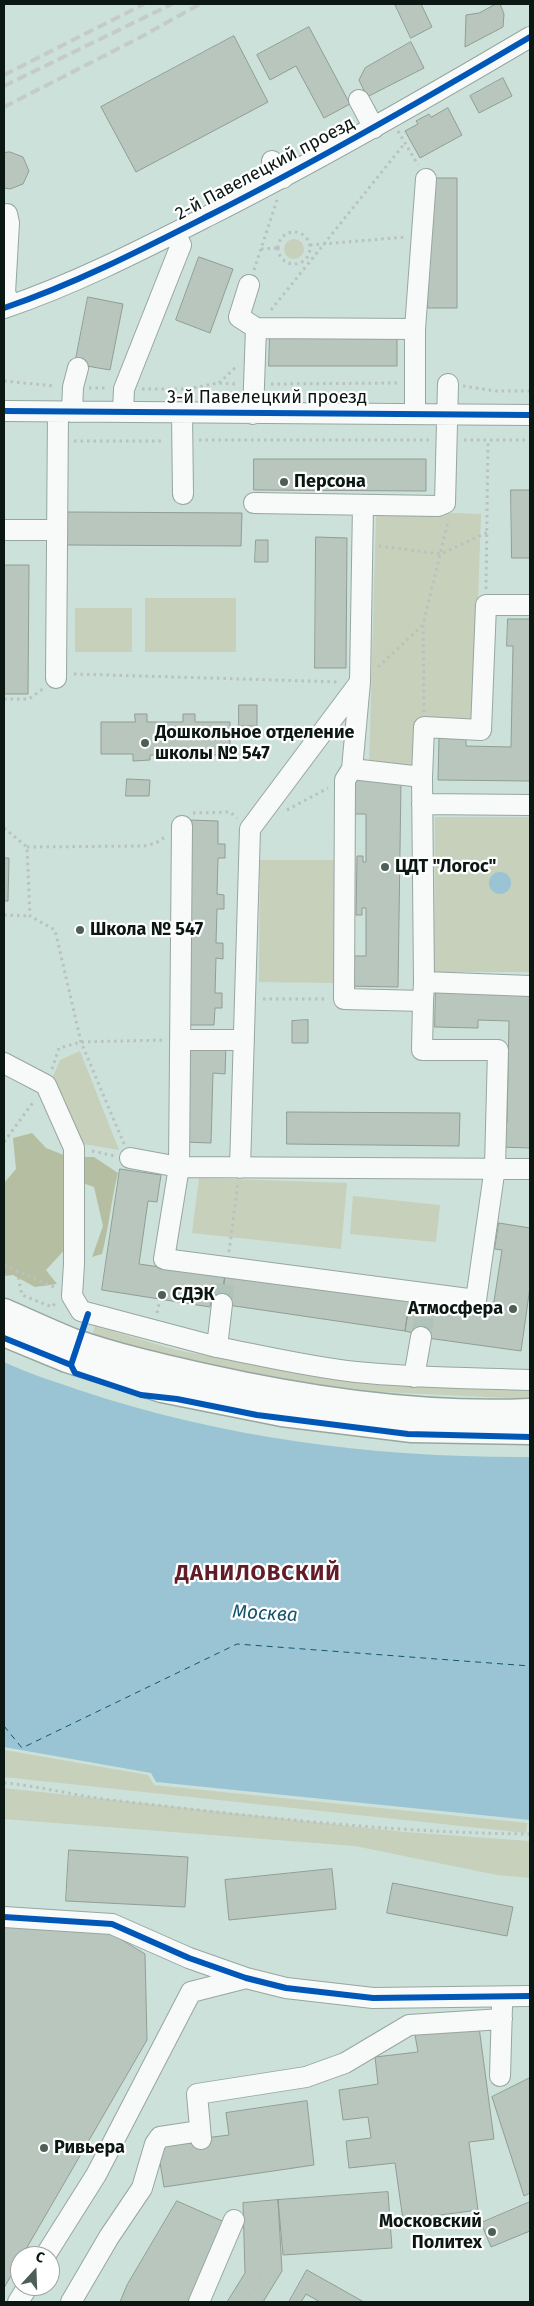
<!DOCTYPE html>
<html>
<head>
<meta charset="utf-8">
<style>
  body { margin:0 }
  #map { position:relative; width:534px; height:2306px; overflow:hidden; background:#cce1d9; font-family:"Fira Sans",sans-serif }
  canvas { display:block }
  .frame { position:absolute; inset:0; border:5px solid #0a1712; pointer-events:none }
  .north { position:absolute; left:10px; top:2246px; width:50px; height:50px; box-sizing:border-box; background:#fff; border:1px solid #9da2a0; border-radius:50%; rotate:20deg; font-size:14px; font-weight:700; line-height:20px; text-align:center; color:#0a1712 }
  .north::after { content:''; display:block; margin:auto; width:18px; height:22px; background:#4e5e58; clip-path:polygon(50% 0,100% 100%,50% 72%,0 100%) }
</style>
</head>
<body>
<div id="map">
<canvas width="534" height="2306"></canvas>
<div class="frame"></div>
<div class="north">С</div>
</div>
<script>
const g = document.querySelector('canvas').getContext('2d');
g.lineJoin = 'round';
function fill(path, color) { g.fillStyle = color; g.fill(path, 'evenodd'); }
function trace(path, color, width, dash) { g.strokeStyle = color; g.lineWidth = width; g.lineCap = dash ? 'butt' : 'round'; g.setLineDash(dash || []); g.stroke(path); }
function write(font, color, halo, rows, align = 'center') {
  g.font = font + ' "Fira Sans",sans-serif'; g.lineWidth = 4.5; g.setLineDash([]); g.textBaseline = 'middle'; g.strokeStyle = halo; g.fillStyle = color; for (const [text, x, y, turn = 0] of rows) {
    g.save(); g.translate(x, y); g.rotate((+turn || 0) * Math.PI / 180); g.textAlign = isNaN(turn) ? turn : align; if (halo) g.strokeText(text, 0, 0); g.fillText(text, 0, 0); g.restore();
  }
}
const green = new Path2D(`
  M284 249a10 10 0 1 1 20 0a10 10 0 1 1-20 0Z
  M379,510l102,4 -7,207 -56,-4 -2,52 -47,-2 7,-250z
  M145,598h91v54h-91z
  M75,608h57v44h-57z
  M435,817h95v155h-96z
  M260,860h77l-1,123 -77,-1z
  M80,1051l39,99 -42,-7 -25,-64 8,-19z
  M199,1178l148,5 -6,66 -149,-16z
  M353,1196l87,9 -4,37 -86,-8z
  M95,1326l81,24 128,23 226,13v13l-148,-7 -89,-11 -126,-22 -75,-24z
  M4,1750l144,25 6,10 373,38 -1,10 -522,-56z
  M4,1788l401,44 124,9 1,37 -33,-3 -142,-29 -351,-27z`);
const forest = new Path2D(`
  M32,1133l14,15 23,9h25l24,16c-7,27 -9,54 -16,81l-10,3 11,-31 -9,-39 -17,-6 -9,65 -22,24 11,14 -22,3 -22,-12 -9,1v-93l12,-14 -3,-31z`);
const water = new Path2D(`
  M489 883a11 11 0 1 1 22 0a11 11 0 1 1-22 0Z
  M4,1362c25,12 52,20 78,29 144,48 297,67 448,66v363l-374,-38 -5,-9 -147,-26z`);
const ferry = new Path2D(`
  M4,1726l18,22 215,-104 293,22`);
const building = new Path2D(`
  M395,4h26l11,23 -21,11z
  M496,4h4l4,10 -1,13 -38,20 1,-32 13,-2z
  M309,27l41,77 -26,14 -28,-52 -26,14 -13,-25z
  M234,36l34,66 -132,70 -35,-65z
  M411,42l13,26 -57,29 -8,-17 6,-12z
  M503,78l9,18 -33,17 -9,-17z
  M448,108l14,27 -42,23 -15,-27 13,-7 -2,-3 13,-7 2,3z
  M10,152l13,5 6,14 -6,13 -13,5 -6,-1v-35z
  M428,178h29v130h-29z
  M199,257l34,12 -23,64 -34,-13z
  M88,297l35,7 -13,66 -35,-6z
  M270,335h127v31h-128z
  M254,459h172v32l-172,-1z
  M511,490h19v68h-18z
  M67,512l175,1 -1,33 -175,-1z
  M316,537l31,1 -1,130h-31z
  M256,540h12v22h-13z
  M4,565h25l-1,129h-24z
  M508,619h22v162l-92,-1 1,-42h27v8l45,1 2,-101h-6z
  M239,705h18v21h-18z
  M135,714h12v8h36v-8h12v8h35v33h-80v5l-17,1v-7h-32v-32h34z
  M353,776h11v4l37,1 -3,206 -51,-1 1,-30h18v-48h-4v7h-6l1,-59h6v6h3v-48h-17z
  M127,779l23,1 -1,16h-23z
  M189,820l29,1v23h7v14h-7l-1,36 7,1v14h-7l-1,34h7v16l-7,-1 -1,35h7v15h-7l-1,17h-29z
  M4,858h5l-1,43h-4z
  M436,986l94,2v160l-30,-1 1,-24h6l2,-102 -31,-1v8l-43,-1z
  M308,1020v23h-16v-22z
  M187,1042l39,2 -1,30 -12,-1 -2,70 -27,-1z
  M287,1112l173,1 -1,33 -172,-2z
  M120,1169l41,6 -4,27 -9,-1 -9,63 76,11 11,-5 -5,34 -10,-2 -1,5 -108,-17z
  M499,1223l31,5v59l-9,64 -108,-15v-3l-8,-2 5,-33 6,4 76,12 10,-64 -7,-1z
  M226,1270l184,28 -5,33 -184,-27z
  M69,1850l119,7 -3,50 -119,-6z
  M332,1869l4,40 -107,11 -4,-40z
  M393,1883l120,24 -6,29 -120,-23z
  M4,1927l102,3 39,24 2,86 -125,216h-2v4l-16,28z
  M479,2027l15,112 -25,3 9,68 -75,10 -8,-57 -46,5 -3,-27 25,-3 -3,-21 -25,3 -4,-30 39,-6 -3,-27 43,-5 -3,-17z
  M530,2078v115l-6,3 -32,-99z
  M307,2101l7,64 -150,22 -7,-43 72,-9 -3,-22z
  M388,2192l4,56 -109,7 -5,-55z
  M278,2200l4,71 -19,31h-36l18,-29 -2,-70z
  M177,2201l52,23 -34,78h-75l7,-17z
  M530,2202v29l-39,16 -10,-24z
  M307,2270l57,32h-44l-14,-8 -5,8h-12z`);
const minorTunnel = new Path2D(`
  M222,1304l5,-34
  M421,1337l5,-33`);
const path = new Path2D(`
  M398,131l20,34
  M278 248a16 16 0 1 1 32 0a16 16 0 1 1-32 0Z
  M310,245l96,-8
  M261,249l17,-1
  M254,270l23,-70
  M271,310l134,-167
  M4,381l51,5
  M219,383l19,-18
  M271,384l126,-1
  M463,386l33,5h34
  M89,388h19
  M142,389h46l30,-6 19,1
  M199,440h231
  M464,440h66
  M74,441h91
  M379,546l62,8 47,-22
  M486,589l2,-149
  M378,667l45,-42
  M74,674l266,8
  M4,699h25l15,-11
  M424,712l-1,-87 25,-104
  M287,810l41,-22
  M193,813l37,-1 7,6
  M4,828l23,19 3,69 25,14 26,112 43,102
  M27,847l117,-1 12,-3 9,-6
  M4,915l26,1
  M263,999h63
  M52,1069l7,-21 22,-6 84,-2
  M4,1142l30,-41
  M92,1151l23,5
  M229,1252l9,-69
  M4,1265l52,23
  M17,1271l5,24 30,12 4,-5
  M157,1313l2,-9
  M4,1783c36,3 72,13 108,17 139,16 278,33 418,34
  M246,2302l16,-26`);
const minor = new Path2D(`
  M359,100l15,28
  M272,161l11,17
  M4,217l3,-3 2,9 -4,70 6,12
  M249,285l-10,32 17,11 159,1v85
  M4,308c71,-24 139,-59 206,-93 109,-55 215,-116 320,-178
  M415,329l11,-150
  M4,411l526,4
  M72,412l1,-25 5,-19
  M123,412l1,-23 57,-144 -6,-12
  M182,413l1,81
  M253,414l3,-86
  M254,503l184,3 7,-3 3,-119
  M4,530h53
  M56,678l2,-266
  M352,769l70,8 2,205 -1,19
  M422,777l2,-50 57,3 5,-125h44
  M422,804l108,1
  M182,826l-3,341 -15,92 312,41 19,-133 3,-117h-76l1,-49 -79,-2 1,-219 7,-11 8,-87
  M424,982l106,4
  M180,1040h64
  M4,1063l42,22 28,63v116l-2,32 9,15 136,36 5,-43
  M130,1158l49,9 351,2
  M240,1168l10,-339 110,-147 3,-176
  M217,1347c46,9 92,20 139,25 58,6 116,6 174,8
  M414,1377l7,-40
  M4,1917l108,7 77,34 57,20 40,10 87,10 157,-2
  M500,2076l2,-70
  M201,2139l-4,-45 109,-17 39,-14 64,-38 93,-6
  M45,2256l51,-81 95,-183 55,-14
  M18,2302l10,-16
  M71,2302l38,-65 33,-49 13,-44 5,-7 40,-6
  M199,2302l35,-82`);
const major = new Path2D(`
  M4,1312c23,10 46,21 69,30 43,15 87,25 131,35 107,24 217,40 326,35
  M4,1333l63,26 95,30 120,24 130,16 118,2`);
const rail = new Path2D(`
  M4,75l140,-71
  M4,86l168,-82
  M4,107l135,-69 61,-34`);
const cycleway = new Path2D(`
  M4,308c71,-24 139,-59 206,-93 109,-55 215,-116 320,-178
  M4,411l526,4
  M88,1314l-17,51 4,8 66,22 36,4 80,16 151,19 122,3
  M4,1338l67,27
  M4,1917l108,7 77,34 57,20 40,10 87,10 157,-2`);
const markers = [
  [284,482,5,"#4e5e58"],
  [145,743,5,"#4e5e58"],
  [385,867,5,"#4e5e58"],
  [80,930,5,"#4e5e58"],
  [162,1295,5,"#4e5e58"],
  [513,1309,5,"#4e5e58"],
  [44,2148,5,"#4e5e58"],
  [492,2232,5,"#4e5e58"]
];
const streetNames = [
  ["2-й Павелецкий проезд",265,169,-28],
  ["3-й Павелецкий проезд",267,398]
];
const poiNames = [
  ["Персона",294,482],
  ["Дошкольное отделение",155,733],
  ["школы № 547",155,754],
  ["ЦДТ \"Логос\"",395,867],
  ["Школа № 547",90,930],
  ["СДЭК",172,1295],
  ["Атмосфера",503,1309,"right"],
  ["Ривьера",54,2148],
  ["Московский",482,2222,"right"],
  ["Политех",482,2243,"right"]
];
const waterNames = [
  ["Москва",265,1614,3]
];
const districtNames = [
  ["ДАНИЛОВСКИЙ",258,1574]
];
fill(green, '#c6d0bb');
fill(forest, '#b5bea1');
fill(water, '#9ac4d3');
trace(ferry, '#15556f', 1, [6, 5]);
fill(building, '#b9c6bd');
trace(building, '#909d95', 1);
trace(minorTunnel, '#afc3bb', 20, [20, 10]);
trace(minor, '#97a6a0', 22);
trace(major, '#97a6a0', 29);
trace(path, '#bac1bf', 3, [2.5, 4]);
trace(minor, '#f7faf9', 20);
trace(major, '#f7faf9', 26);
trace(rail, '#c4cbc8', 4, [10, 5]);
trace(cycleway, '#0057b8', 6);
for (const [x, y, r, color] of markers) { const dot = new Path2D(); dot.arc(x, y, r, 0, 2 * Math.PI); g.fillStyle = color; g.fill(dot); trace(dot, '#fff', 2); }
write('18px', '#0a1712', '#fff', streetNames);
write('bold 18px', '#0a1712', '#fff', poiNames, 'left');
write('italic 19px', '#15556f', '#fff', waterNames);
g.letterSpacing = '1px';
write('bold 22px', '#621c27', '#fff', districtNames);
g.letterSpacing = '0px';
</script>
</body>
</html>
